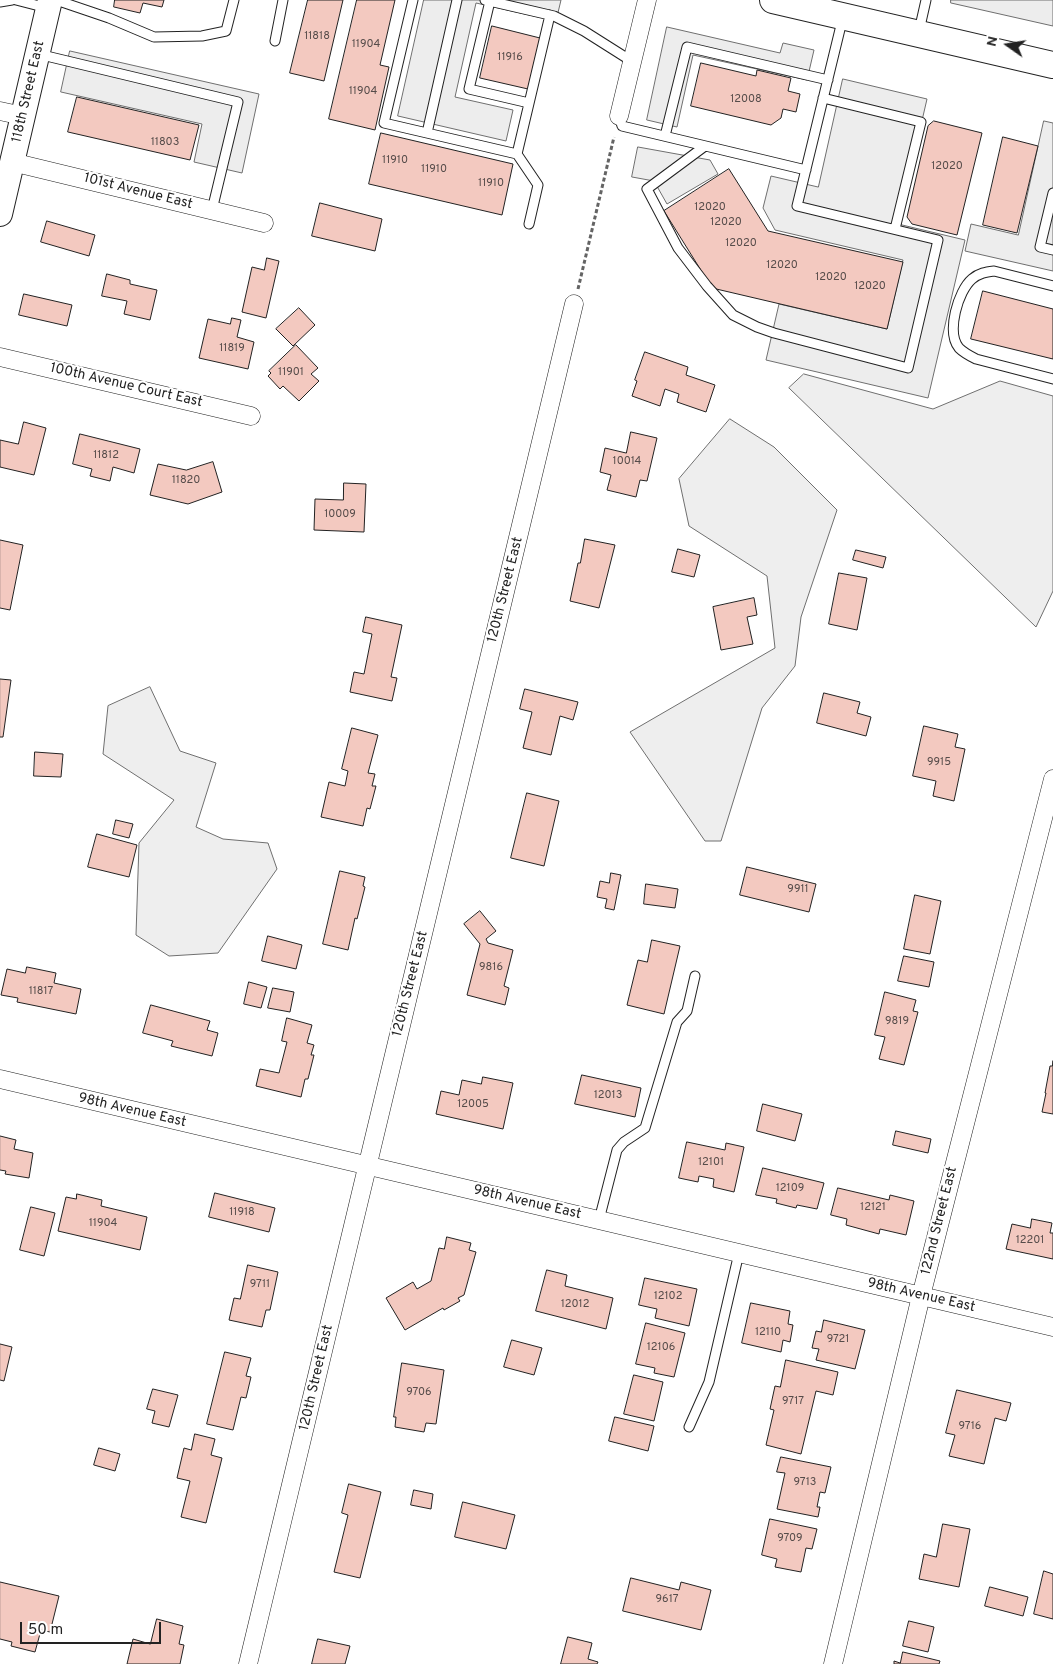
<!DOCTYPE html>
<html>
<head>
<meta charset="utf-8">
<style>
  body { margin:0 }
  #map { position:relative; width:1053px; height:1664px; overflow:hidden; background:#fff; font-family:Overpass,sans-serif }
  canvas { display:block }
  .north { position:absolute; left:983px; top:20px; width:50px; height:50px; -webkit-text-stroke:4px #fff; paint-order:stroke; rotate:283deg; font-size:14px; font-weight:700; line-height:20px; text-align:center; color:#222 }
  .north::after { content:''; display:block; margin:auto; width:18px; height:22px; background:#222; clip-path:polygon(50% 0,100% 100%,50% 72%,0 100%) }
  .scale { position:absolute; left:20px; top:1622px; width:141px; height:22px; box-sizing:border-box; border:2px solid #222; border-top:0; padding-left:6px; font-size:15px; line-height:18px; white-space:nowrap; color:#222; -webkit-text-stroke:4px #fff; paint-order:stroke }
</style>
</head>
<body>
<div id="map">
<canvas width="1053" height="1664"></canvas>
<div class="north">N</div>
<div class="scale">50 m</div>
</div>
<script>
const g = document.querySelector('canvas').getContext('2d');
g.lineJoin = 'round';
function fill(path, color) { g.fillStyle = color; g.fill(path, 'evenodd'); }
function trace(path, color, width, dash) { g.strokeStyle = color; g.lineWidth = width; g.lineCap = dash ? 'butt' : 'round'; g.setLineDash(dash || []); g.stroke(path); }
function write(font, color, halo, rows, align = 'center') {
  g.font = font + ' Overpass,sans-serif'; g.lineWidth = 4; g.setLineDash([]); g.textBaseline = 'middle'; g.strokeStyle = halo; g.fillStyle = color; for (const [text, x, y, turn = 0] of rows) {
    g.save(); g.translate(x, y); g.rotate((+turn || 0) * Math.PI / 180); g.textAlign = isNaN(turn) ? turn : align; if (halo) g.strokeText(text, 0, 0); g.fillText(text, 0, 0); g.restore();
  }
}
const green = new Path2D(`
  M804,374l129,35 67,-28 53,15v195l-17,36 -247,-239z
  M730,419l44,28 63,63 -36,107 -6,49 -33,42 -41,133h-16l-75,-109 145,-84 -8,-72 -78,-50 -10,-47z
  M150,687l30,64 36,12 -20,64 27,12 45,4 9,26 -59,84 -49,3 -33,-21 3,-92 35,-43 -71,-46 5,-48z`);
const parking = new Path2D(`
  M424,0h137l-5,21 -80,-18 -21,94 58,13 -7,31 -108,-25z
  M951,0h102v26l-102,-23z
  M667,27l113,26 3,-10 31,7 -7,30 -114,-25 -16,72 -30,-7z
  M70,51l189,43 -17,79 -48,-11 8,-38 -141,-32z
  M843,79l84,20 -29,125 67,16 -37,158 -162,-38 13,-56 108,25 16,-69 -128,-30 -12,-22 8,-32 47,11z
  M1044,121l9,2v148l-88,-20 6,-27 47,11z
  M638,147l72,13 8,14 -51,30 -13,-23 -22,-4z`);
const building = new Path2D(`
  M115,0h49l-2,7 -19,-4 -3,10 -26,-6z
  M308,0h35l-19,81 -34,-8z
  M357,0h38l-15,65 9,2 -14,63 -46,-11z
  M492,26l48,12 -12,51 -48,-11z
  M701,63l55,13 1,-6 34,8 -3,13 12,3 -4,18 -13,-3 -2,9 -10,7 -80,-19z
  M77,97l122,28 -9,35 -122,-28z
  M934,121l48,12 -25,102 -45,-11 -5,-7 21,-91z
  M381,133l132,31 -11,51 -133,-31z
  M1003,137l35,9 -21,87 -34,-8z
  M729,169l39,62 135,31 -16,67 -175,-41 -48,-77z
  M320,203l62,16 -7,32 -63,-15z
  M47,221l48,14 -6,21 -48,-14z
  M267,258l12,3 -13,57 -24,-6 10,-45 12,3z
  M107,274l23,6v4l27,6 -7,30 -26,-6 3,-13 -25,-5z
  M983,291l70,18v50l-82,-20z
  M24,294l48,11 -5,21 -48,-11z
  M299,308l16,17 -22,21 -17,-17z
  M232,318l9,2 -4,17 17,5 -6,27 -49,-11 9,-39 22,5z
  M296,345l22,23 -7,6 8,7 -20,20 -16,-15 -3,3 -12,-13 3,-3 -2,-2z
  M645,352l43,15 -2,8 29,10 -9,27 -29,-10 2,-8 -14,-5 -5,17 -28,-10 5,-15 -2,-1z
  M24,422l22,6 -12,47 -34,-8v-27l18,4z
  M631,432l26,6 -10,43 -7,-1 -4,17 -29,-7 4,-15 -11,-3 5,-24 21,5z
  M80,434l60,15 -6,24 -21,-6 -3,14 -20,-5 2,-7 -19,-5z
  M213,462l9,30 -34,12 -38,-9 8,-31 28,6z
  M344,483l22,1 -2,48 -50,-2 1,-31 28,1z
  M585,539l30,6 -16,63 -29,-7 8,-38h2z
  M0,540l23,5 -13,65 -10,-2z
  M678,549l22,6 -6,22 -22,-5z
  M856,550l30,7 -3,11 -30,-8z
  M839,573l28,5 -10,52 -28,-6z
  M754,598l3,17 -10,2 6,27 -32,6 -8,-43z
  M366,617l36,8 -11,52 6,1 -5,23 -42,-9 4,-20 10,2 8,-40 -9,-2z
  M0,679l11,1 -8,57h-3z
  M525,689l53,13 -5,18 -13,-4 -9,39 -28,-7 9,-36 -12,-3z
  M824,693l36,9 -3,11 14,4 -5,19 -49,-13z
  M924,726l34,8 -3,13 10,2 -11,52 -21,-5 3,-15 -23,-5z
  M352,728l26,7 -10,38 7,1 -3,12h4l-6,23 -3,-1 -4,18 -42,-9 8,-35 16,4 3,-15 -6,-2z
  M35,752l28,2 -2,23 -27,-1z
  M527,793l32,8 -15,65 -33,-8z
  M116,820l17,4 -4,14 -16,-4z
  M97,834l40,11 -8,32 -41,-10z
  M747,867l69,17 -7,28 -69,-17z
  M340,871l25,6 -2,9 2,1 -8,32 -2,-1 -7,32 -25,-6z
  M611,873l10,2 -7,35 -9,-2 2,-9 -10,-2 3,-16 9,2z
  M646,884l32,5 -3,19 -31,-4z
  M915,895l26,6 -11,53 -26,-5z
  M480,911l16,20 -10,8 2,4 25,7 -9,36 5,2 -4,17 -38,-10 13,-51 -16,-20z
  M268,936l34,9 -6,24 -34,-8z
  M652,940l28,6 -16,68 -37,-9 11,-45 9,2z
  M904,956l30,6 -5,25 -31,-6z
  M27,967l29,6 -2,10 27,6 -5,25 -59,-12 1,-4 -17,-3 6,-26 18,4z
  M249,982l18,5 -6,21 -17,-4z
  M273,988l21,4 -4,20 -22,-4z
  M885,992l31,8 -3,11 5,1 -14,53 -25,-6 6,-22 -10,-2z
  M151,1005l59,16 -3,9 11,3 -6,23 -41,-10 2,-5 -30,-8z
  M287,1018l25,7 -5,18 7,2 -3,10h3l-6,24h-3l-4,18 -45,-11 4,-17 19,4 8,-31 -5,-1z
  M1053,1061v53l-11,-2 4,-19h-1l5,-27h2z
  M582,1075l59,13 -6,29 -60,-13z
  M483,1077l30,6 -10,46 -67,-15 5,-23 18,4 3,-15 19,4z
  M763,1104l39,10 -7,27 -38,-10z
  M896,1131l35,8 -3,14 -35,-8z
  M0,1136l16,4 -2,9 19,4 -4,25 -24,-4 1,-3 -6,-1z
  M687,1142l38,8 1,-7 18,4 -10,45 -21,-5 1,-8 -15,-3 -1,6 -19,-4z
  M763,1168l61,15 -7,26 -20,-4 -1,3 -20,-5 1,-4 -21,-4z
  M838,1188l51,12 1,-5 24,6 -8,34 -26,-6 -1,5 -33,-9 1,-6 -16,-4z
  M215,1193l60,15 -6,24 -60,-15z
  M77,1194l25,6 -1,6 46,11 -7,33 -82,-19 8,-34 10,2z
  M31,1207l24,6 -11,43 -24,-6z
  M1032,1219l20,4 -2,10h3v26l-47,-10 6,-25 18,4z
  M447,1237l24,6 -2,7 7,2 -12,43 -6,3 2,3 -16,9 -1,-2 -38,22 -19,-32 27,-16 4,7 14,-8 8,-33 5,1z
  M248,1265l30,7 -8,38h-4l-4,17 -33,-7 5,-22 6,1z
  M547,1270l20,5 -2,11 48,12 -7,31 -70,-18z
  M645,1278l52,11 -8,37 -34,-8 2,-9 -18,-4z
  M751,1303l39,8 -2,13 5,1 -3,17 -7,-2 -2,12 -39,-9z
  M824,1320l41,10 -10,39 -39,-9 3,-11 -7,-1 4,-17 5,1z
  M646,1323l39,10 -11,44 -20,-4 1,-5 -19,-4z
  M512,1340l30,8 -8,27 -30,-8z
  M0,1344l12,3 -8,34 -4,-1z
  M225,1352l26,6 -5,18 5,1 -5,21 -5,-1 -8,33 -26,-6z
  M786,1360l52,12 -5,23 -17,-4 -15,63 -35,-9 8,-35 -4,-1 5,-23 5,1z
  M402,1363l42,7 -8,54 -10,-1 -2,9 -29,-5 1,-10h-2z
  M634,1375l29,7 -9,39 -30,-7z
  M153,1389l25,6 -9,32 -17,-4 3,-12 -8,-2z
  M957,1390l54,13 -5,18 -11,-3 -11,46 -35,-8 6,-21 -9,-2z
  M615,1417l39,9 -6,25 -39,-10z
  M195,1434l20,5 -4,16 11,3 -16,65 -25,-6 9,-36 -13,-3 7,-30 7,2z
  M99,1448l21,6 -5,17 -21,-6z
  M781,1457l50,10 -6,26 -5,-1 -3,15h3l-2,10 -41,-8 8,-36 -8,-1z
  M349,1484l32,8 -21,86 -26,-6 14,-57 -6,-2z
  M414,1490l19,4 -2,15 -20,-4z
  M463,1502l52,13 -9,34 -51,-12z
  M770,1519l47,10 -5,20 -6,-1 -5,24 -26,-5 2,-8 -15,-4z
  M943,1524l27,5 -11,58 -40,-8 5,-25 12,3z
  M1044,1571l9,3v45l-19,-5z
  M631,1578l48,12 2,-8 30,8 -10,40 -78,-19z
  M0,1582l59,14 -9,36 -9,-2 -6,22 -24,-6 1,-4 -12,-3z
  M990,1587l38,10 -5,19 -38,-10z
  M157,1619l26,7 -4,18 5,1 -4,19h-53l6,-25 17,5z
  M909,1621l25,6 -6,25 -25,-6z
  M568,1637l24,6 -4,16 10,3 -1,2h-36z
  M318,1639l32,7 -5,18h-33z
  M903,1652l37,9 -1,3h-45v-3l6,2z`);
const path = new Path2D(`
  M578,289l36,-152`);
const lane = new Path2D(`
  M16,0l31,8
  M56,0l53,18 45,19 48,-1 24,-5 8,-31
  M413,0l-29,123 133,31 21,31 -9,39
  M485,0l69,16 30,15 49,31
  M490,1l-21,88 60,14
  M0,2l12,-2
  M919,31l7,-31
  M275,41l8,-41
  M38,54l200,48 -26,108
  M823,98l98,24 -26,107
  M619,116l3,10 184,44
  M427,133l30,-133
  M665,136l22,-89 141,33
  M705,146l-58,43 31,59 29,38 26,29 24,12 17,6 134,35 30,-128 -141,-34 46,-189
  M517,154l33,-139
  M1053,193l-13,54 13,3
  M1053,286l-59,-15c-8,1 -15,2 -22,8 -14,12 -26,53 -13,69 5,5 11,8 17,11l77,20
  M599,1220l18,-70 7,-8 21,-14 32,-106 10,-11 8,-35
  M689,1427l20,-45 30,-129`);
const street = new Path2D(`
  M0,111l23,5
  M619,116l28,-116
  M12,162l252,61
  M0,357l251,59
  M0,1079l1053,248
  M248,1664l326,-1360
  M833,1664l88,-368 132,-517`);
const secondary = new Path2D(`
  M0,214l50,-214`);
const primary = new Path2D(`
  M773,0l280,65`);
const numberNames = [
  ["11818",317,37],
  ["11904",366,45],
  ["11916",510,58],
  ["11904",363,92],
  ["12008",746,100],
  ["11803",165,143],
  ["11910",395,161],
  ["12020",947,167],
  ["11910",434,170],
  ["11910",491,184],
  ["12020",710,208],
  ["12020",726,223],
  ["12020",741,244],
  ["12020",782,266],
  ["12020",831,278],
  ["12020",870,287],
  ["11819",232,349],
  ["11901",291,373],
  ["11812",106,456],
  ["10014",627,462],
  ["11820",186,481],
  ["10009",340,515],
  ["9915",939,763],
  ["9911",798,890],
  ["9816",491,968],
  ["11817",41,992],
  ["9819",897,1022],
  ["12013",608,1096],
  ["12005",473,1105],
  ["12101",711,1163],
  ["12109",790,1189],
  ["12121",873,1208],
  ["11918",242,1213],
  ["11904",103,1224],
  ["12201",1030,1241],
  ["9711",260,1285],
  ["12102",668,1297],
  ["12012",575,1305],
  ["12110",768,1333],
  ["9721",838,1340],
  ["12106",661,1348],
  ["9706",419,1393],
  ["9717",793,1402],
  ["9716",970,1427],
  ["9713",805,1483],
  ["9709",790,1539],
  ["9617",667,1600]
];
const streetNames = [
  ["118th Street East",29,92,-77],
  ["101st Avenue East",138,192,14],
  ["100th Avenue Court East",126,386,13],
  ["120th Street East",506,590,-76],
  ["120th Street East",411,984,-76],
  ["98th Avenue East",132,1111,13],
  ["98th Avenue East",527,1203,13],
  ["122nd Street East",940,1221,-76],
  ["98th Avenue East",921,1296,13],
  ["120th Street East",317,1378,-77]
];
fill(green, '#eee');
trace(green, '#6f6f6f', 1);
fill(parking, '#ededed');
trace(parking, '#6f6f6f', 1);
fill(building, '#f3c9c0');
trace(building, '#222', 1);
trace(lane, '#222', 11);
trace(street, '#222', 19);
trace(secondary, '#222', 26);
trace(primary, '#222', 28);
trace(path, '#646464', 3, [4, 2.5]);
trace(lane, '#fff', 9);
trace(street, '#fff', 18);
trace(secondary, '#fff', 24);
trace(primary, '#fff', 26);
write('11px', '#564c4a', null, numberNames);
write('14px', '#222', '#fff', streetNames);
</script>
</body>
</html>
